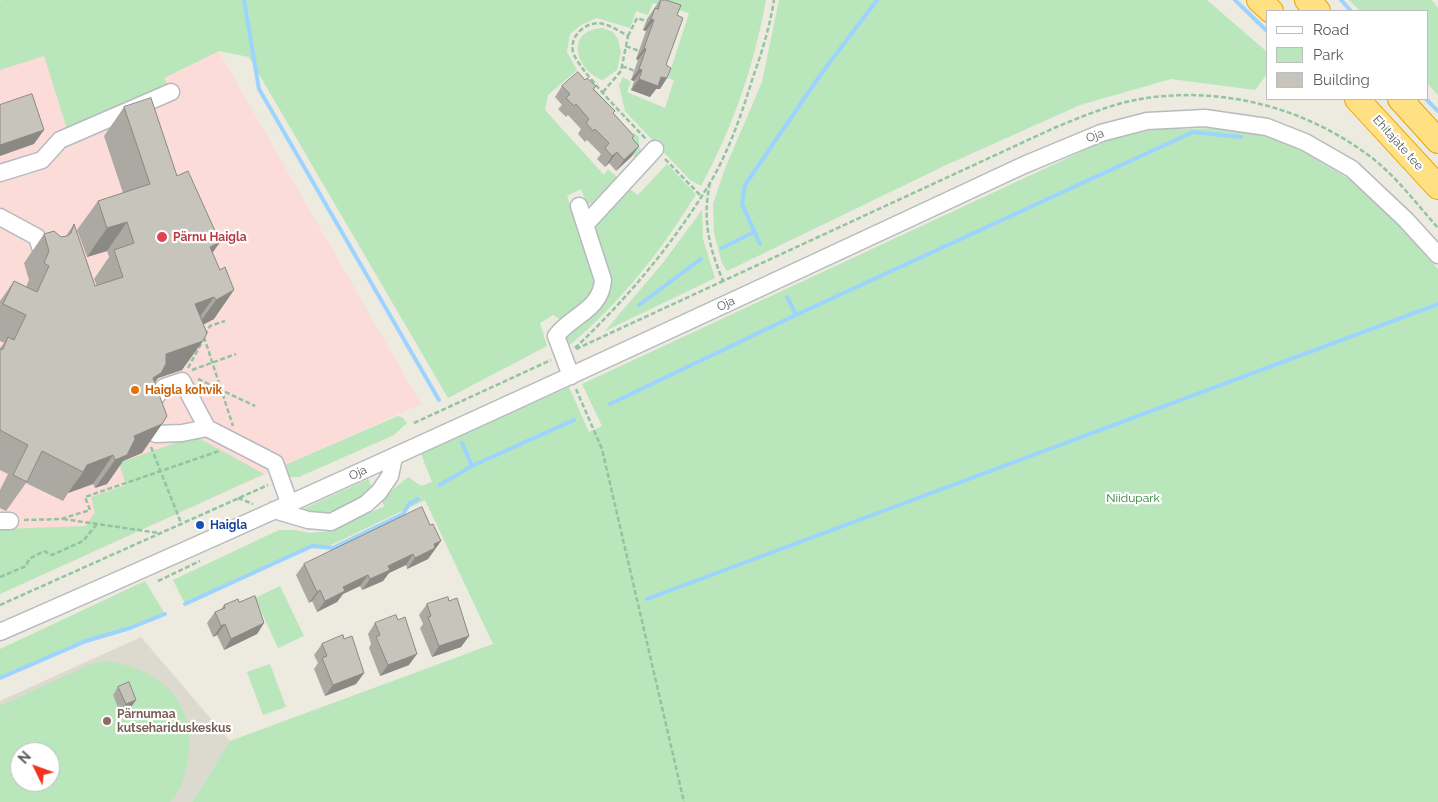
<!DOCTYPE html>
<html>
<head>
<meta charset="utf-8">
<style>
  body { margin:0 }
  #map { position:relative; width:1438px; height:802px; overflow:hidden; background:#edeadf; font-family:Raleway,sans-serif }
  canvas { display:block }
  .legend { position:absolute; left:1266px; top:10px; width:162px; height:90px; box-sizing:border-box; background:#fff; border:1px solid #bcbec0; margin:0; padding:6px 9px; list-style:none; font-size:15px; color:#585c61 }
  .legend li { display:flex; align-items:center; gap:10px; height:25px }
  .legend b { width:25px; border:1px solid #bcbec0 }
  .north { position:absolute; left:10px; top:742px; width:50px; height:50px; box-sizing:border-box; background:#fff; border:1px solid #bcbec0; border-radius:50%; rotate:312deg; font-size:14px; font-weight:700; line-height:20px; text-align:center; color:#585c61 }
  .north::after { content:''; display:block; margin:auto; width:18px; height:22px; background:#f23320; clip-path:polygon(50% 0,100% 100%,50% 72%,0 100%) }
</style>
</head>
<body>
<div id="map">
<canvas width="1438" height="802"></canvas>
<ul class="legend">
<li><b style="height:6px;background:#fff"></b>Road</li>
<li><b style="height:14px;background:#b9e6ba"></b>Park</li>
<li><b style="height:14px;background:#c7c4bc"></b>Building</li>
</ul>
<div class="north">N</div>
</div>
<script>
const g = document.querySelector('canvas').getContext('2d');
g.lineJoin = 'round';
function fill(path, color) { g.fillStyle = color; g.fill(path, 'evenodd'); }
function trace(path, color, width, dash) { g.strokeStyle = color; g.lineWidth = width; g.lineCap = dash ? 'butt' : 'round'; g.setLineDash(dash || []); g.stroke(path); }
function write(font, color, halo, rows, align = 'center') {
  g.font = font + ' Raleway,sans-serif'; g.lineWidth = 4.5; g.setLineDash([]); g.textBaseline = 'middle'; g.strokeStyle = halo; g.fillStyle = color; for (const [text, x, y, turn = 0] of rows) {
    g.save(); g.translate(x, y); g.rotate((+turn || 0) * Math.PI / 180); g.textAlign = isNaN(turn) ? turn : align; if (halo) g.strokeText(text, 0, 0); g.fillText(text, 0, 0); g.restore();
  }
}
const education = new Path2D(`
  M141,637l89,104 -38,61h-192v-101zM20,752h30v30h-30z`);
const medical = new Path2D(`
  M204,26l217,378 -421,190v-524l44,-14z`);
const green = new Path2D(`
  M2,0h764c-12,66 -33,127 -65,186l-11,-6 -65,-69 -6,-26 4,-8 8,5 -4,10 38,16 9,-28 -6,-2 21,-65 -36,-10 -5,12 -12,-4 -6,17 -33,-10 -16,7 -11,9 -3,18 10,18 -29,25 -3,15 59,65 4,-6 9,8 19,-18 -9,-10 -3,-8 10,-8 5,4v10l4,6 -50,52 -7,-3 -5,-13 -14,7 26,77 1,15 -5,10 -28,22 -8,-5 -13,8 7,23 -99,52 -199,-341 -30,-6 -55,27 5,9 -101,45 -24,-76 -44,14v-69z
  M779,0h428l60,52v22l-12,16 -84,-11 -91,26 -136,61 -217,105 -5,-8 -8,-30 -1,-29 11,-33 38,-89z
  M1349,0h83l6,8v87l-11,-12v-72h-67z
  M602,28l11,4 5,7 3,13 -4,18 -14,10c-26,-8 -40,-49 -1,-52z
  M1237,128l29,7 23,8 70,42 58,60 21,24v533h-1246l38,-61 263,-97 -68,-144 -96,46h-17l-11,5 -116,53 -12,-24 106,-50h15l17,3 18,-2 56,-25 -5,-6 28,-23 13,9 11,-4 -11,-28 148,-67 20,45 13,-6 -20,-42 533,-248 45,-7z
  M667,164l29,30c-34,56 -75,108 -125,150l-3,1 -2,-11 40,-35 3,-10 -15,-57 2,-7 32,-37 10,7z
  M702,210l1,29 12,39 -110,53 57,-67z
  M398,416l5,2 4,5 -13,12 -95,42h-9l-7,-3 -1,-7 3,-2z
  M195,436l69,38 -264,120v-65l86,-3 9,-14 -4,-15 35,-12 -7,-22z
  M368,479l4,8c-18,22 -41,26 -68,27l-1,-5z
  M145,581l20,33 -35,14 -44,13 -86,37v-29z
  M280,586l24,50 -26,12 -23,-50z
  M105,661c55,7 93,41 83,99 -3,16 -7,30 -18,42h-170v-96l91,-42zM20,752h30v30h-30z
  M270,664l16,43 -23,8 -16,-43z`);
const stream = new Path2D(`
  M244,0l15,89 180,311
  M1235,0l32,31
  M1341,0l10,11
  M1426,99l12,12
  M760,244l-18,-40 3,-19 76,-111 56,-74
  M722,248l32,-16
  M787,297l9,18
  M639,305l62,-46
  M610,404l186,-89 397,-183 48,5
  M462,443l10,23
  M440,485l32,-19 102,-46
  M647,599l791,-295
  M185,604l127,-58 21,2 70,-34 6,-10 9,-5
  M0,678l86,-37 44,-13 35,-14`);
const path = new Path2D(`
  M628,36l9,-18 9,3
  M626,46l13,5
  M622,66l13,5
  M603,92l18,-21 7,-35c-15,-8 -29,-20 -46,-7 -7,6 -11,13 -9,23 5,18 58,71 73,87
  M665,159l36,37
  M710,183c-8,36 -1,64 13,98l331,-153c27,-11 57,-24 86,-29 79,-13 160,7 224,53 29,20 51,50 74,76
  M205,335l5,-9 15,-5
  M204,337l29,89
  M575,348c52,-49 98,-104 135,-165 19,-32 32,-70 43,-106 9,-25 17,-51 21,-77
  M576,349l147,-68
  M188,368l14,-26
  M192,370l44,-16
  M198,379l57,27
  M576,389l26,60 82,353
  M414,423l137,-63
  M151,447l30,76
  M238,498l15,6
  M63,519l96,14
  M24,520l37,-1 29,-9 -5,-13 134,-46
  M0,577l26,-11 3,-7 15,-8 8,4 31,-14 14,-17
  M158,581l42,-20
  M0,605l268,-120`);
const minor = new Path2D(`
  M0,173l42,-13 18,-20 111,-48
  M0,217l37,20 6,19
  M585,225l70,-76
  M571,376l-15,-40c16,-21 45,-26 47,-56l-24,-74
  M207,428l-25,5 -26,1 -7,-16 2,-15 13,-16 18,-6 25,47 68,35 15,42
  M274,510l34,10 23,2 35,-18 13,-12 11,-16 4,-19
  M0,521h10
  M0,632c344,-150 684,-308 1024,-467l77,-32 46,-12 58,-3 62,9 38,15 47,27 54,51 32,35`);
const highway = new Path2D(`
  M1259,0l12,11
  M1307,0l11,11
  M1357,99l81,88
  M1400,99l38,42`);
const wall = new Path2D(`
  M660,0h6l11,15 -11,50 1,13 -7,11h-4l-6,8 -19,-7 3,-9 -3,-1 7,-20 -2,-1 10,-28 -3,-1 4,-11z
  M585,80l11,6 -2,3 21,22 -2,2 21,23 -2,3 7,7 -8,11 -15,14 -7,-8 -4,4 -8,-8 4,-5 -14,-14 -2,2 -7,-8 3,-5 -13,-14 -2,2 -8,-8 4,-4 -7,-8 7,-11z
  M124,107l53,69 43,66 -8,11 8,17 -6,49 -10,5 -22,46 -24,8 -3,4 7,42 -20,29 -19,8 -16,23 -12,4 -2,-4 -25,9 -5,8 -37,-18 -20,28 -6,-3v-18l8,-16 -8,-4v-122l4,-5 -4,-2v-40l14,-20 12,6 3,-7 -5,-17 20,-29 17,3 5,-1 8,-12 21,62h2l-3,-7 15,-22 -2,-6 -20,6 -10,-27 21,-29 25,-8 -19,-57z
  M430,525l11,16 -13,18 -21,10 -1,-4 -17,8 -6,8 -21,9 -2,-4 -17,8 -6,8 -20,10 -5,-11 -3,2 -13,-28 8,-11z
  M449,601l20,35 -8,11 -29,10 -12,-29 3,-4 -4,-9 8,-11z
  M239,602l25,21 -7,11 -33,16 -7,-15 -4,2 -6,-14 8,-11 6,-3 3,-4z
  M375,623l34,42 -29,11 -11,-28 2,-4 -3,-10z
  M344,639l20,34 -8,11 -31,12 -11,-27 4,-6 -4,-8 8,-11z
  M118,687l18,13 -5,7 -11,5 -7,-17z`);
const shadedWall = new Path2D(`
  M651,19l3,1 -8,11 -3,-1z
  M644,48l2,1 -8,11 -2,-1z
  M639,69l3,1 -8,11 -3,-1z
  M661,77l6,1 -7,11h-4l-6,8 -19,-7 8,-11z
  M44,130l-10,14 -34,12v-11z
  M639,146l-8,11 -15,14 8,-11z
  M617,152l-8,11 -4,4 7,-11z
  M127,222l-20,29 -20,6 20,-29z
  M220,242l-20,29 10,-24z
  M234,290l-20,29 -19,10 21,-29z
  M214,297l-20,28 1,-21z
  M203,341l-21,29 -24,8 -17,24 25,-48z
  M162,424l-20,29 -19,8 -16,23 -12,4 20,-28 19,-24z
  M113,455l-20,29 -25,9 15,-21 4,-7z
  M441,541l-13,18 -21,10 8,-11 19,-14z
  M413,554l-7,11 -17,8 -6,8 -21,9 8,-11 18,-13z
  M368,575l-8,11 -17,8 -6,8 -20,10 8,-11 18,-14z
  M320,590l-8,11 -3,2 8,-11z
  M264,623l-7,11 -33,16 7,-11z
  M225,624l-8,11 -4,2 8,-11z
  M469,636l-8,11 -29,10 7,-11z
  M417,654l-8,11 -29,11 8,-11z
  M364,673l-8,11 -31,12 8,-11z
  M136,700l-5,7 -11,5 6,-8z`);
const building = new Path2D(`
  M661,0h5l15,5 -4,10 6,3 -17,47 5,3 -4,10 -6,-1 -3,9 -19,-7 3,-9 -3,-1 7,-20 -2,-1 10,-28 -3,-1 4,-11 3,1z
  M578,72l7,8 2,-2 9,8 -3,3 22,22 -2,2 21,23 -2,2 7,8 -15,14 -7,-8 -5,4 -7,-8 4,-5 -14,-14 -2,2 -7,-8 3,-4 -13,-15 -2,2 -8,-8 4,-4 -8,-8z
  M32,94l12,36 -44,15v-40z
  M151,98l26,78 11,-5 32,71 -10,5 10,23 5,-3 9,23 -18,10 -2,-3 -19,7 12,29 -4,8 -37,13v10l-5,9 -8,5 14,38 -5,8 -28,12 1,3 -8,16 -12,5 -2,-5 -26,10 -4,7 -41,-21 -15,31 -14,-7 15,-30 -28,-15v-80l3,-1 5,-12 6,3 12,-25 -23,-11 11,-23 23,11 12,-26 -5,-3 5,-12 -5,-17 10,-3 7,6 6,-1 4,-3 3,-9 21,62 28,-9 -9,-27 20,-7 -7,-21 -20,6 -9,-27 52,-17 -26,-77z
  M422,507l8,18 3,-1 8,17 -7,3 1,4 -20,10 -2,-4 -25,12 2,4 -20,9 -2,-4 -25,12 2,4 -20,10 -5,-11 -3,2 -13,-28z
  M255,596l9,27 -33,16 -6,-15 -4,2 -6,-14 10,-4 -1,-3 14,-6 1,3z
  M448,597l1,4 8,-3 12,38 -30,10 -11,-29 3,-1 -4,-12z
  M396,615l2,5 7,-3 12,37 -29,11 -12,-28 4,-2 -5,-12z
  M343,635l1,4 8,-3 12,37 -31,12 -11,-27 5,-2 -5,-12z
  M129,682l7,18 -10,4 -8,-17z`);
const markers = [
  [162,237,6,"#e0444e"],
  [135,390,5,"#e8710a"],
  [200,525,5,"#1a4fb4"],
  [107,721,5,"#8d6e63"]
];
const streetNames = [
  ["Oja",1095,136,-20],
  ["Ehitajate tee",1398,143,48],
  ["Oja",726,304,-25],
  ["Oja",358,473,-25]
];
const healthNames = [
  ["Pärnu Haigla",173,237]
];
const foodNames = [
  ["Haigla kohvik",145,390]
];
const parkNames = [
  ["Niidupark",1133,498]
];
const transitNames = [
  ["Haigla",210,525]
];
const educationNames = [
  ["Pärnumaa",117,714],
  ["kutsehariduskeskus",117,728]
];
fill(education, '#dcd9ce');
fill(medical, '#fcdcd8');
fill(green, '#b9e6ba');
trace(stream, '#9dd3ff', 4);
trace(minor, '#b7babf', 19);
trace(highway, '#eca500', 26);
trace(path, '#91c5a1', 2.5, [5, 2.5]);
trace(minor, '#fff', 16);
trace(highway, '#ffe184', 24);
fill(wall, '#aba9a2');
fill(shadedWall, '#8b8984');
fill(building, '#c7c4bc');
trace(building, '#8b8984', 1);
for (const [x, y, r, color] of markers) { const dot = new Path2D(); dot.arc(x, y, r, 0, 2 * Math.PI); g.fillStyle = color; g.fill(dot); trace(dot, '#fff', 2); }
write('12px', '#585c61', '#fff', streetNames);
write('bold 12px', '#be3a42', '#fff', healthNames, 'left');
write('bold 12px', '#c56008', '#fff', foodNames, 'left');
write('12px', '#2e8234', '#fff', parkNames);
write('bold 12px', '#164399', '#fff', transitNames, 'left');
write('bold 12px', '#785e54', '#fff', educationNames, 'left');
</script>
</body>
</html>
